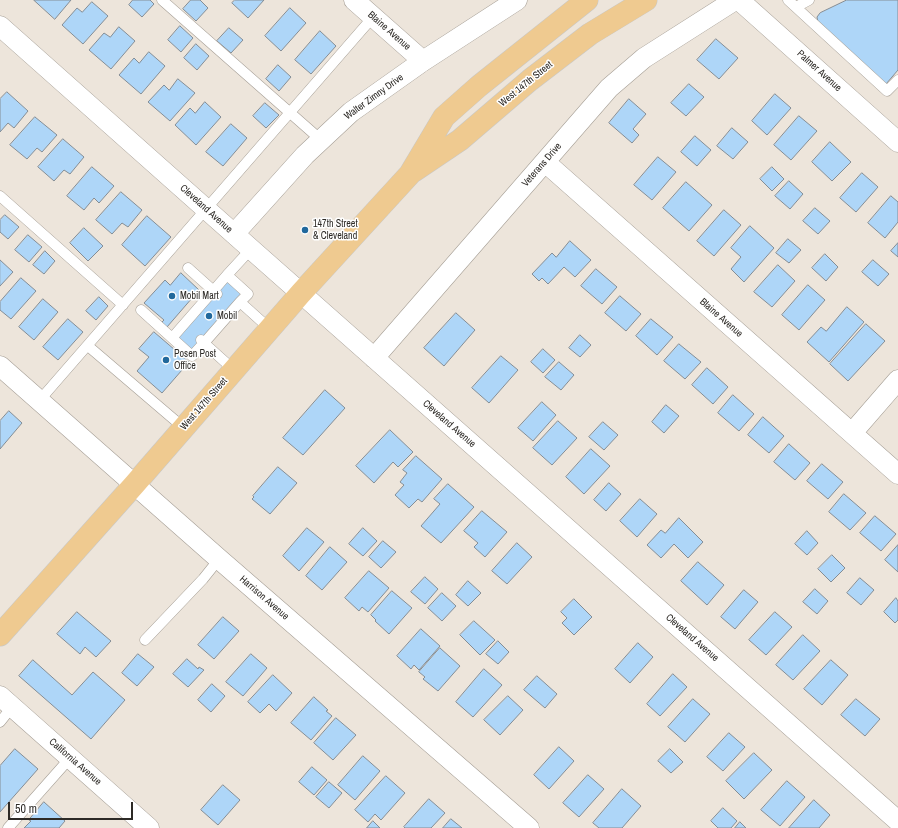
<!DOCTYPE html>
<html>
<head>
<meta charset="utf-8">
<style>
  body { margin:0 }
  #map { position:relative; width:898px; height:828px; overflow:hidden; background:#ede5db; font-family:"Archivo Narrow",sans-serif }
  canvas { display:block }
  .scale { position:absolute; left:8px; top:802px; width:125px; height:18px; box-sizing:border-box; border:2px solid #2d2a26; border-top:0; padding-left:5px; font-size:12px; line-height:14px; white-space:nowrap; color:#2d2a26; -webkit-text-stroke:3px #fff; paint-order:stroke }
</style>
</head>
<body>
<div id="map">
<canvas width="898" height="828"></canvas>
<div class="scale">50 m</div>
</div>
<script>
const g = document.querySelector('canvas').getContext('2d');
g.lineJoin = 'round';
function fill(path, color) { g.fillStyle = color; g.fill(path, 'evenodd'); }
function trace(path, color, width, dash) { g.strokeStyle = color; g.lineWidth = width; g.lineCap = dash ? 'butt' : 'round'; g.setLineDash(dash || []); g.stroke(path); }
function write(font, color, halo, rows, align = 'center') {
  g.font = font + ' "Archivo Narrow",sans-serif'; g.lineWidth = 3; g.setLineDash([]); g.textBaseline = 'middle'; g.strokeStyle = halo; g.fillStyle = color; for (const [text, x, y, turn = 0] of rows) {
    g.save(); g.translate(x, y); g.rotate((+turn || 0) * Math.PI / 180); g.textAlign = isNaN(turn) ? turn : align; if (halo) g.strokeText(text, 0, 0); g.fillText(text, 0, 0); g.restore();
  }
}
const building = new Path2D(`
  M34,0h37l-16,19z
  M133,0h17l4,4 -12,13 -13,-12z
  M191,0h9l8,8 -12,13 -13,-12z
  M235,0h29l-16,18 -16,-15z
  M847,0h51v70l-12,14 -68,-61 -1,-6 3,-4z
  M92,2l16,14 -25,28 -21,-19 15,-17 5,4z
  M290,8l16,15 -25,28 -16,-15z
  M180,26l13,12 -12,14 -13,-12z
  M119,27l16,14 -24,28 -22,-19 15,-17 6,4z
  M229,28l14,12 -12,13 -14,-12z
  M320,31l16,15 -25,28 -16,-14z
  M716,39l22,19 -19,21 -22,-19z
  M196,44l13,12 -12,14 -13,-12z
  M149,52l16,14 -24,28 -22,-19 15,-17 5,5z
  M278,65l13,12 -12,14 -13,-12z
  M178,79l17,14 -25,28 -22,-19 16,-17 5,5z
  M689,84l15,13 -18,19 -15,-13z
  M7,92l21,19 -14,17 -6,-5 -8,9v-33z
  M775,94l16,14 -24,27 -15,-14z
  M629,99l17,15 -13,15 6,6 -7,8 -23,-20z
  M205,102l16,15 -25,28 -21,-20 15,-17 5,5z
  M265,103l14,12 -13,13 -13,-12z
  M799,116l18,15 -26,29 -17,-15z
  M35,117l22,18 -15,17 -5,-4 -10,11 -17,-14z
  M231,124l16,14 -24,28 -17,-14z
  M732,128l16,14 -15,17 -16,-13z
  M695,136l16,14 -14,16 -16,-14z
  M63,139l21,18 -14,17 -6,-4 -10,11 -16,-14z
  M830,142l21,20 -19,19 -20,-19z
  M658,157l18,15 -24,28 -18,-15z
  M92,167l22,19 -15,17 -5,-5 -10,12 -17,-14z
  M772,167l12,12 -12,12 -12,-12z
  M862,173l16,14 -22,25 -16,-14z
  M789,181l14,13 -13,15 -15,-13z
  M686,182l26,23 -23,26 -26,-23z
  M121,192l21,18 -14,17 -6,-4 -10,11 -16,-14z
  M891,196l7,6v20l-13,16 -17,-15z
  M815,208l15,13 -12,13 -15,-13z
  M724,210l17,15 -27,31 -17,-15z
  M5,215l14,12 -11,12 -8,-7v-12z
  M147,216l24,21 -26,29 -23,-21z
  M750,226l24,22 -30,34 -13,-13 10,-12 -10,-9z
  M84,228l19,18 -15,15 -18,-18z
  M28,235l14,12 -13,15 -14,-12z
  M788,239l13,11 -12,13 -13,-10z
  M570,241l21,19 -16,17 -11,-10 -16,17 -6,-6 -3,3 -7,-7 20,-21 4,4z
  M898,243v14l-7,-6z
  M45,251l10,10 -11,13 -11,-9z
  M825,254l13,13 -12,14 -14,-13z
  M0,260l13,12 -13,14z
  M873,260l16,14 -11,12 -16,-14z
  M778,265l17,16 -23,26 -18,-15z
  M596,269l21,18 -15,17 -21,-18z
  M181,273l18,17 -32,37 -5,-5 2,-2 -20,-17 21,-23 5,5z
  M21,278l15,13 -25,28 -11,-9v-8z
  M228,281l14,13 -51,57 -14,-12z
  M808,285l17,15 -26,30 -17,-15z
  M620,296l21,18 -15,17 -21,-18z
  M99,297l9,9 -12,14 -10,-9z
  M43,299l15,13 -24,28 -15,-13z
  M847,307l17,15 -35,40 -22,-20 14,-15 5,4z
  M456,313l19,17 -31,36 -20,-18z
  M68,319l15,13 -25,28 -15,-13z
  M651,319l22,18 -16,18 -21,-19z
  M866,324l19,17 -37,40 -18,-17z
  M154,332l35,30 -27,31 -25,-22 12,-14 -10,-8z
  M580,335l11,10 -11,12 -11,-9z
  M679,344l22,18 -16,17 -21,-18z
  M543,349l12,11 -12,13 -12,-11z
  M501,356l17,14 -29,33 -17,-15z
  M559,362l15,13 -13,15 -16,-13z
  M707,368l21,19 -15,17 -21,-19z
  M325,390l20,18 -42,47 -20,-17z
  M733,395l21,19 -15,17 -21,-18z
  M542,402l14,13 -23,26 -15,-13z
  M666,405l13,11 -15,17 -12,-11z
  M9,411l13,12 -22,26v-28z
  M763,417l21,19 -15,17 -21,-18z
  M558,421l19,17 -25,27 -19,-17z
  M603,422l15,13 -14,15 -15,-13z
  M390,430l23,22 -15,15 -5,-5 -19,21 -18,-17z
  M789,444l21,19 -15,17 -21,-18z
  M591,449l19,17 -26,28 -18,-17z
  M416,456l26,23 -20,23 -4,-3 -9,9 -14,-13 9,-10 -4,-3 7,-9 -4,-3z
  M822,464l21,18 -15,17 -21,-18z
  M278,467l19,16 -27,31 -18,-15 2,-2 -1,-1z
  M609,483l12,11 -15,17 -12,-11z
  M448,484l26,23 -33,36 -20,-17 19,-22 -6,-5z
  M844,494l22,19 -16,17 -21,-18z
  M640,499l17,15 -20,23 -17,-16z
  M482,511l25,21 -22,25 -11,-10 4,-4 -14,-12z
  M875,516l21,18 -15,17 -21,-18z
  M679,518l24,24 -15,16 -14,-14 -13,14 -14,-13 14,-15 4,3z
  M307,528l17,14 -25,29 -16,-15z
  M363,528l14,13 -14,15 -14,-12z
  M807,531l11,12 -11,12 -12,-11z
  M383,541l13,11 -15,16 -12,-11z
  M517,543l15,14 -25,27 -15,-13z
  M898,545v27l-13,-12z
  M330,547l17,15 -25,28 -16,-14z
  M832,555l13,13 -14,14 -13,-13z
  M698,562l26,23 -17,20 -26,-24z
  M369,571l20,17 -21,24 -6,-5 -3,4 -14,-13z
  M425,577l13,12 -13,15 -14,-12z
  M860,578l14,12 -13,15 -14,-12z
  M468,581l13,12 -13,13 -12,-11z
  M815,589l13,12 -11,13 -14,-12z
  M744,590l14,12 -23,27 -14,-12z
  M392,591l20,17 -23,26 -14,-13 1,-1 -5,-5z
  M442,593l14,13 -14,15 -14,-13z
  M896,598l2,3v19l-3,3 -11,-11z
  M574,599l18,18 -18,18 -12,-12 5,-5 -6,-6z
  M77,612l34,29 -15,16 -11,-10 -5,7 -23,-20z
  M775,612l17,15 -26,28 -17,-15z
  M223,617l16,14 -25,28 -16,-14z
  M474,621l21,19 -15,15 -20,-20z
  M421,629l19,17 -21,24 -5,-5 -3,4 -14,-13z
  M803,635l17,16 -27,29 -17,-15z
  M498,641l11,11 -11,12 -12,-10z
  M638,643l15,14 -23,26 -15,-14z
  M440,648l20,18 -22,25 -15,-12 2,-2 -6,-5z
  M138,654l16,13 -17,19 -15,-13z
  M251,654l16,14 -24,28 -17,-14z
  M187,659l11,10 1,-2 5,3 -16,17 -15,-13z
  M33,660l39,35 21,-23 32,28 -34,39 -72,-63z
  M831,660l17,15 -26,30 -18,-16z
  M484,669l18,16 -29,32 -17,-15z
  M673,674l14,13 -27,29 -13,-12z
  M273,675l19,18 -16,18 -7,-7 -9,9 -12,-11z
  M537,676l20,18 -12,14 -21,-18z
  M212,684l13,12 -14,16 -13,-12z
  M508,696l15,14 -23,25 -16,-15z
  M314,697l14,13 -2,1 6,5 -21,24 -20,-17z
  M693,699l17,15 -25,28 -17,-15z
  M856,699l24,20 -15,17 -24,-21z
  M336,718l20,17 -23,25 -19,-17z
  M729,733l16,14 -22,24 -16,-14z
  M559,747l15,14 -25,28 -15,-14z
  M15,749l23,20 -38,43v-46z
  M670,749l13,13 -12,11 -13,-12z
  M754,753l18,17 -28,29 -18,-18z
  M363,756l17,15 -25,29 -17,-15z
  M312,767l15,13 -13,15 -15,-13z
  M588,775l16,14 -25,28 -16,-14z
  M386,776l19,17 -24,27 -6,-6 -7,8 -13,-12z
  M787,781l18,16 -25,29 -19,-16z
  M329,782l13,11 -13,15 -13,-11z
  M223,785l17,15 -22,25 -17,-15z
  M622,789l19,17 -19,22h-23l-6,-5z
  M429,799l16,14 -14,15h-26l-1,-1z
  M814,800l16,15 -11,13h-30z
  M44,802l21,19 -6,7h-35l7,-7 -2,-1z
  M723,808l14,13 -6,7h-13l-7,-7z
  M451,819l11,9h-19z
  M373,821l7,7h-13z
  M740,822l6,6h-11z`);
const lane = new Path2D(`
  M162,0l159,140
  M788,0l99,91 11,-11
  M796,7l13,-7
  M0,196l123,109
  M188,268l29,26
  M240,302l8,-8 -21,-19 24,-26
  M141,310l51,46 12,-13 -3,-3
  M172,338l55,-63
  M88,346l96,82
  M234,370l-30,-27 36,-41 30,27
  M39,401l334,-384
  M145,640l58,-61 16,-20
  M0,722l12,-15
  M8,828l62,-70`);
const street = new Path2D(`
  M354,0l69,61
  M739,0l159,142
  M0,26l251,223 647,572
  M545,162l353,312
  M234,234l71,-79 46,-43 72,-51 94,-61
  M374,358l235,-270 35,-30 91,-58
  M0,366l219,193 310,269
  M852,433l46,-53
  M0,696l149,132`);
const primary = new Path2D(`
  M414,171l46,-31 70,-60 60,-46 56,-34
  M0,635l134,-150 167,-192 109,-119 34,-57 35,-31 108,-86`);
const markers = [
  [305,230,4,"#21689c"],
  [172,296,4,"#21689c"],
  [209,316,4,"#21689c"],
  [166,360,4,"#21689c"]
];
const streetNames = [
  ["Blaine Avenue",389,31,41],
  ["Palmer Avenue",819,71,42],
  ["West 147th Street",526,84,-39],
  ["Walter Zimny Drive",374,97,-36],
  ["Veterans Drive",542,165,-49],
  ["Cleveland Avenue",206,209,42],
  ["Blaine Avenue",721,318,41],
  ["West 147th Street",204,404,-49],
  ["Cleveland Avenue",449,424,41],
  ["Harrison Avenue",264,598,41],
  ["Cleveland Avenue",692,638,41],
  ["California Avenue",75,762,41]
];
const poiNames = [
  ["147th Street",313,224],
  ["& Cleveland",313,236],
  ["Mobil Mart",180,296],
  ["Mobil",217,316],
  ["Posen Post",174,354],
  ["Office",174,366]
];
fill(building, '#aed6f8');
trace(building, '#848d95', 1);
trace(lane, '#a59e95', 11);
trace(street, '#a59e95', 21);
trace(primary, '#c8c8c7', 23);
trace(lane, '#fff', 10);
trace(street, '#fff', 20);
trace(primary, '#efca90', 22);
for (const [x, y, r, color] of markers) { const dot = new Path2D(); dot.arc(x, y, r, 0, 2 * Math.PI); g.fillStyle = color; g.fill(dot); trace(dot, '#fff', 1.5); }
write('10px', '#2d2a26', '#fff', streetNames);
write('10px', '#2d2a26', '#fff', poiNames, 'left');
</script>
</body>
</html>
